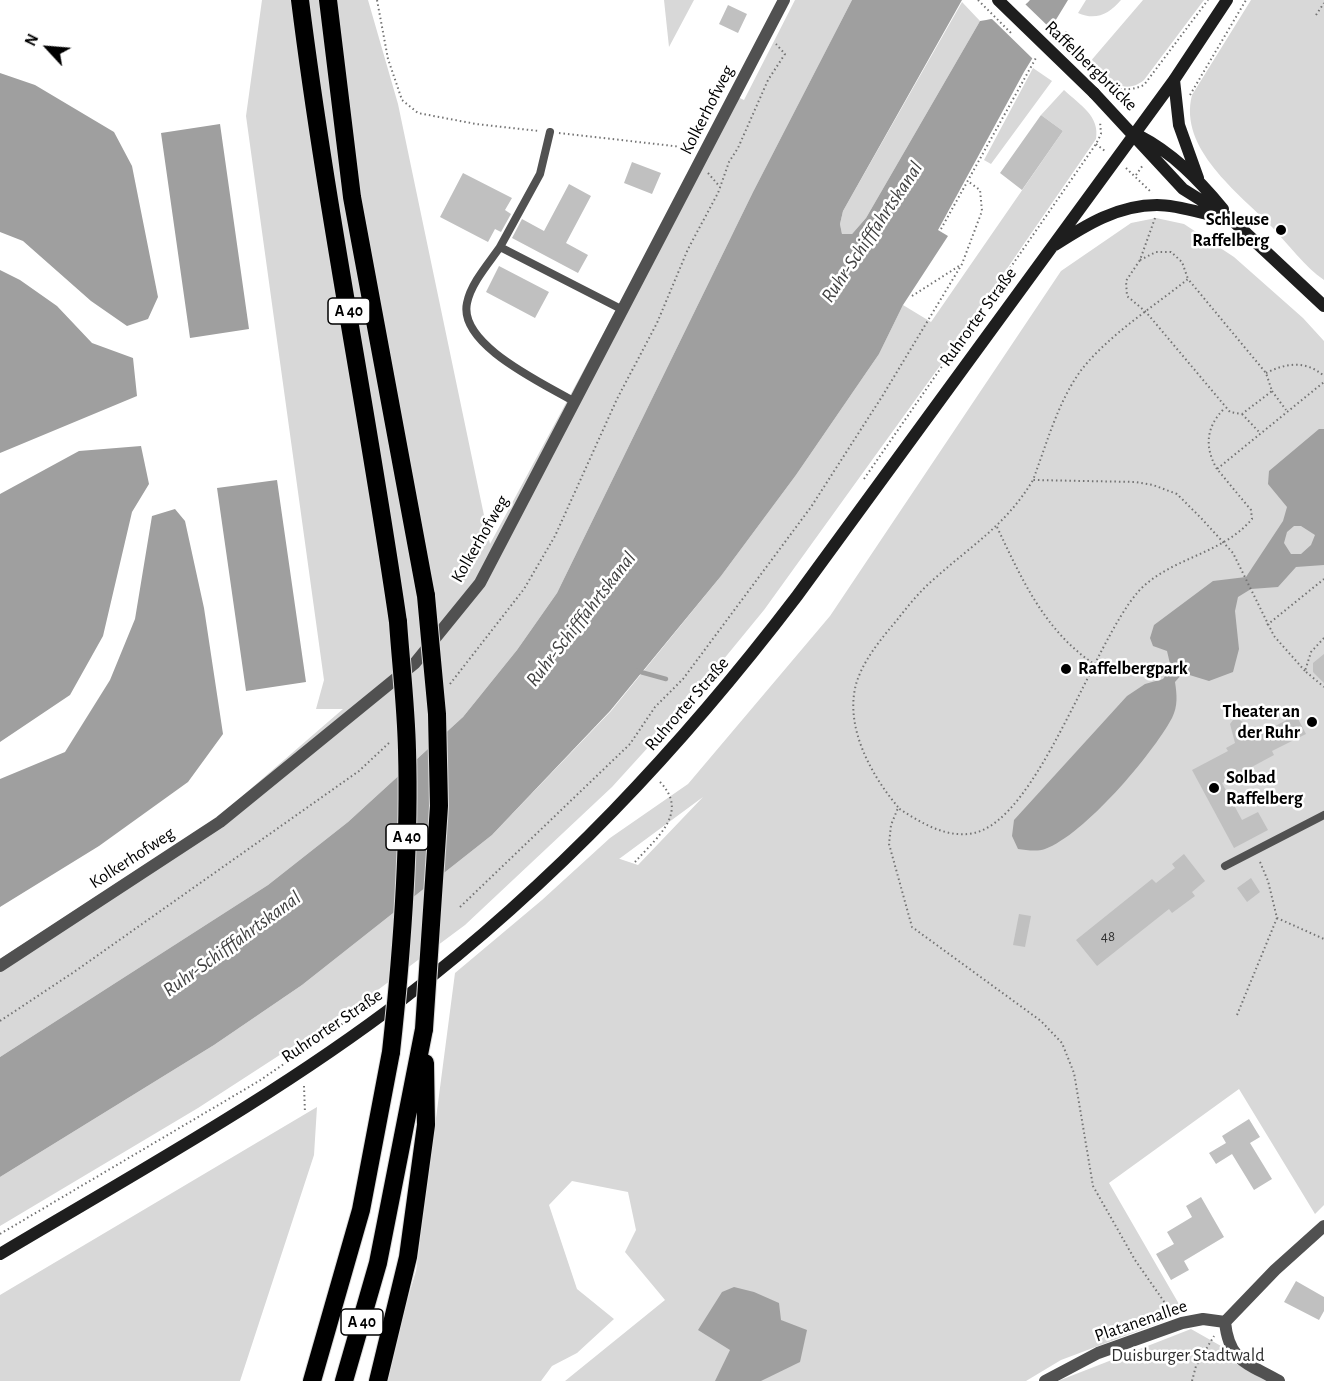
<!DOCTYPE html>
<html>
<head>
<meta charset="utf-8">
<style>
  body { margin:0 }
  #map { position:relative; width:1324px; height:1381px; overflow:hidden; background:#fff; font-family:"Alegreya Sans",sans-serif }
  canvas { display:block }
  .north { position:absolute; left:18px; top:18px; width:60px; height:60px; -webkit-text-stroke:4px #fff; paint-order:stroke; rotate:296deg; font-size:16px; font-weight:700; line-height:24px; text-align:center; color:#000 }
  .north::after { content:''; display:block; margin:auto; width:21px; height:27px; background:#000; clip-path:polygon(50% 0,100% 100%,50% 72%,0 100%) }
</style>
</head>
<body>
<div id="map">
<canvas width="1324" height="1381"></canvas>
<div class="north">N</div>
</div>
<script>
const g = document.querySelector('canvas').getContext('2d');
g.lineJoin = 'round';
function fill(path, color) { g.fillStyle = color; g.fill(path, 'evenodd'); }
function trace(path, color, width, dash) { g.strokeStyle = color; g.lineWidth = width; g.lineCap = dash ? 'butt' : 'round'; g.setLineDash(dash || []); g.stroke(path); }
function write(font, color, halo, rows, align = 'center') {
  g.font = font + ' "Alegreya Sans",sans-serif'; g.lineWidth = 5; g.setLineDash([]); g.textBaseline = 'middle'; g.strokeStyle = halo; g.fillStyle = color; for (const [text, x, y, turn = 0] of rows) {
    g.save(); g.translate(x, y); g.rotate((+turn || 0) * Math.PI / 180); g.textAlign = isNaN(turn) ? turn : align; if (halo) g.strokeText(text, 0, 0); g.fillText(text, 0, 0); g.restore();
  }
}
const green = new Path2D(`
  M262,0h106l30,104 92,440 203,-377 36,-74 15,7 51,-100h57l-99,192 -196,401 -40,57 -54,67 -115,105 -80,63 -268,172v-98l218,-142 125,-108h-27l8,-29 -78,-564z
  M664,0h30l-25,47z
  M1086,0h35c-12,14 -25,21 -43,13z
  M1143,0h61l-60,80c-21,17 -38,-2 -55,-17z
  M1251,0h73v280c-19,-13 -36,-36 -52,-53 -33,-34 -94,-78 -80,-132z
  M962,2l18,19 -114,197 -14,16h-10l-2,-10 3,-13z
  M1033,68l19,13 -61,83 -7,-4z
  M1064,90c16,15 36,26 32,49l-149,217 -183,254 -82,100 -70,77 -147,138 -102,76 -165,107 -198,118v-49l214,-132 88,-60 190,-150 119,-124 110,-135 75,-101 83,-121 24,-49 28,17 132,-191 -22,-16z
  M1156,218l28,6 50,33 69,61 21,23v864l-9,9 -76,-125 -130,94 74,128 -21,11 -101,38 -35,21h-461l100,-81 -40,-48 11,-22 -8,-38 -56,-11 -23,24 28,84 37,30 -37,34 -25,13 -11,15h-158l33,-110 39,-298 87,-73 68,-62 78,-54 142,-168 231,-345 70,-48zM703,797l-65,68 -18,-6h-1z
  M317,1107l-3,48 -74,226h-240v-86z
  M1191,1329l30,17 14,17 33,18h-210z`);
const water = new Path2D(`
  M852,0h110l-119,211 -3,13 2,10h10l14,-16 114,-197c16,-2 40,-9 50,-21h38l-44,72 -86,158 10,6 -45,69 -24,49 -83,121 -75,101 -111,135 -118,124 -190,150 -88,60 -214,132v-120l268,-172 80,-63 115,-105 54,-67 40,-57 196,-401z
  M0,73l35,12 79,47 18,34 26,131 -10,22 -21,7 -36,-25 -68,-60 -23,-9z
  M220,124l29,205 -59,9 -29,-205z
  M0,270l20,10 37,26 35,37 41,15 4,38 -137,57z
  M1319,429h5v136l-28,2 -18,20 -27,2 -13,8 -3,14 4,38 -6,23 -24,9 -26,-8 -8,9c2,13 3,24 -3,36 -20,37 -88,117 -127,131 -8,3 -19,1 -27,0l-6,-13 2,-16 113,-124 18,-12 18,-5 8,-11 -4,-17 -14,-5 -3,-8 4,-13 59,-44 33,-4 37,-56 4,-14 -19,-23 1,-13zM1294,526h7l14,9 -4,10 -10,9h-10l-7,-11 3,-11z
  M141,446l8,38 -17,28 -29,124 -33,59 -70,47v-248l79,-43z
  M277,480l29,202 -60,9 -29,-203z
  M175,509l10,12 19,87 19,126 -35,48 -89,64 -99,61v-128l65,-27 45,-72 25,-61 17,-103z
  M734,1287l20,5 25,11 2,17 26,10 -7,32 -39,19h-46l15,-31 -32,-20 24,-38z`);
const pier = new Path2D(`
  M1024,3l28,27 -18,30 -42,-41h-14l13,-3z`);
const stream = new Path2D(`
  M637,671l29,8`);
const building = new Path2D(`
  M728,5l19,9 -9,19 -19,-9z
  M1041,115l22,16 -41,59 -22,-17z
  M632,162l29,11 -9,21 -28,-11z
  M463,173l49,25 -7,12 6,4 -10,18 -6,-3 -7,13 -48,-25z
  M569,184l22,12 -25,47 22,12 -10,18 -66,-35 10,-19 22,12z
  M499,266l50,26 -14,26 -49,-26z
  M1324,654v29l-11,-11v-9z
  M1296,715l10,19 -34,17 2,4 -52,28 20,37 16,-8 10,18 -34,18 -42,-78 36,-19 -2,-3 9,-5 -5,-19 3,-4 5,-1 5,3 2,12 16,-5 1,4z
  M1184,854l21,27 -13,11 3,4 -23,17 -3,-4 -72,57 -21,-26 76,-61 4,4 19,-15 -3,-4z
  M1251,878l9,14 -13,10 -10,-14z
  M1019,914l12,2 -6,31 -12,-2z
  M1249,1119l11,18 -10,6 22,36 -18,11 -22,-36 -16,10 -7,-11 17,-10 -4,-7z
  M1201,1197l23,40 -40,24 5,9 -18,10 -15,-26 18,-10 -7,-12 25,-15 -6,-11z
  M1296,1281l28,16v14l-5,9 -35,-18z`);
const path = new Path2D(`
  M377,0l11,59 14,41 16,13 58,11 63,7
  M1316,15l8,-12
  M1052,35l17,-3
  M1103,82c15,8 25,10 41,3l64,-85
  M1190,95l56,-95
  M559,133l132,15
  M1096,144l9,7
  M1126,168l26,25
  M708,173l12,14
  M1136,175l7,-10
  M1155,218l-15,42 -14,21 1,15 19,16 84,100 12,2 30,-23 -6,-18 -78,-94c-35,28 -78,55 -106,90 -24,32 -35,74 -49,111l103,2 17,3 24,9 24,24 32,35 41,83 31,35
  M941,229l96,-173
  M1140,260l16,-8h15l11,10 6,17
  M912,296l47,-30
  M1266,373c20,-10 40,-13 58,3
  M1272,391l14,19
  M1242,414l18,19
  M1217,469c-13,-22 -11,-43 8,-61
  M864,479l232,-335 5,-10 -1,-13
  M997,527c25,53 48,104 97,137
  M1267,625l57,-46
  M1324,638l-13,14 -6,19 19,16
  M450,684l74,-95 31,-53 62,-137 40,-76 31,-74 30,-56 11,-31 9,-14 30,-68 17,-26 -9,-10
  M898,807c-27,-32 -55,-82 -41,-126 8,-23 24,-42 40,-61 11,-14 23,-29 37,-41 38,-34 72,-54 99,-99
  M635,862c21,-24 55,-49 25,-80
  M1260,862l8,19 9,37 47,21
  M460,907l170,-163 25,-37 28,-28 128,-172 72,-112 79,-131 20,-53 -2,-21 -11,-8
  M1237,1015l40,-97
  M0,1021l74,-49 285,-201 31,-29
  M304,1086l1,27
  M0,1234l259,-153 111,-76
  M1172,1313l-37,-53 -42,-74 -19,-113 -12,-30 -21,-22 -129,-94 -23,-83 2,-19 7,-17c22,14 48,31 76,25 64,-14 119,-190 164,-241 30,-34 84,-37 114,-73l-1,-9 -34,-41 107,-87
  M1192,1381l4,-15 18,-30`);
const service = new Path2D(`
  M550,132l-10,42 -40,73 123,63
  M500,247c-11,16 -29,36 -33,56 -9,42 78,81 108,99
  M1225,866l99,-51`);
const minor = new Path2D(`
  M0,966l220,-144 195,-159 65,-80 304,-583
  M1225,1322l50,-52 49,-44
  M1225,1322c4,40 23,41 54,59
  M1045,1381l53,-28 84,-30 21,-4 22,3`);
const secondary = new Path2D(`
  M1174,80l5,45 19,53
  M1094,93l89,96 48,30 93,87
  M1138,135c35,18 60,44 85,74
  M1055,245c31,-20 63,-40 102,-40 22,0 46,9 68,13
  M0,1254c134,-80 279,-160 403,-255 152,-117 278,-251 394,-403l377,-516 53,-80`);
const motorway = new Path2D(`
  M300,0c26,208 68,414 98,622
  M328,0l24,197 74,399
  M312,1381l49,-171 30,-158
  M344,1381l34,-118 46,-234
  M378,1381l30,-124 18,-132 -1,-62`);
const pathBridge = new Path2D(`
  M978,0l34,34`);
const secondaryBridge = new Path2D(`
  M998,0l96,93`);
const motorwayBridge = new Path2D(`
  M424,1029l15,-223 -2,-92 -11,-118
  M391,1052c11,-100 19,-201 16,-302 -1,-43 -6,-85 -9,-128`);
const markers = [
  [1281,230,6,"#000"],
  [1066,669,6,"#000"],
  [1312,722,6,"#000"],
  [1214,788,6,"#000"]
];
const numberNames = [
  ["48",1108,936]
];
const shields = [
  [349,311,42],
  [407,837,42],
  [362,1322,42]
];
const shieldNames = [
  ["A 40",349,311],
  ["A 40",407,837],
  ["A 40",362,1322]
];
const streetNames = [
  ["Raffelbergbrücke",1091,66,44],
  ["Kolkerhofweg",707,110,-63],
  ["Ruhrorter Straße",978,317,-54],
  ["Kolkerhofweg",480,539,-60],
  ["Ruhrorter Straße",687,704,-49],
  ["Kolkerhofweg",132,858,-33],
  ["Ruhrorter Straße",332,1026,-34],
  ["Platanenallee",1141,1321,-19]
];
const poiNames = [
  ["Schleuse",1269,220],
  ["Raffelberg",1269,241],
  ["Raffelbergpark",1078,669,"left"],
  ["Theater an",1300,712],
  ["der Ruhr",1300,733],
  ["Solbad",1226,778,"left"],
  ["Raffelberg",1226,799,"left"]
];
const parkNames = [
  ["Duisburger Stadtwald",1188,1356]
];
const waterNames = [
  ["Ruhr-Schifffahrtskanal",872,232,-56],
  ["Ruhr-Schifffahrtskanal",581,619,-52],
  ["Ruhr-Schifffahrtskanal",232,944,-36]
];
fill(green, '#d8d8d8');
fill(water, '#9f9f9f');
fill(pier, '#fff');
trace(stream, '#9f9f9f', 4.5);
fill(building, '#c0c0c0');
trace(motorway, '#dbdbdb', 20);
trace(path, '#737373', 2, [1.5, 3]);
trace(service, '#515151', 8);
trace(minor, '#515151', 12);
trace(secondary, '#1e1e1e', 12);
trace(motorway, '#000', 18);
trace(motorwayBridge, '#dbdbdb', 20, []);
trace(pathBridge, '#737373', 2, [1.5, 3]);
trace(secondaryBridge, '#1e1e1e', 12);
trace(motorwayBridge, '#000', 18);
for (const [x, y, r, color] of markers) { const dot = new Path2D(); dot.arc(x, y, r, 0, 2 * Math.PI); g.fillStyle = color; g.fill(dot); trace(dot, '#fff', 2); }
write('15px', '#303030', null, numberNames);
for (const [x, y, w] of shields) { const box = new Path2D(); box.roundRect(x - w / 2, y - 13, w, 26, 4.5); g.fillStyle = '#fff'; g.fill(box); trace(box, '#000', 1.5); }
write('bold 16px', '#000', null, shieldNames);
write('18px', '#000', '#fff', streetNames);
write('bold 18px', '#000', '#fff', poiNames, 'right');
write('18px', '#2f2f2f', '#fff', parkNames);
write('italic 20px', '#404040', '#fff', waterNames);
</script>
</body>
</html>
